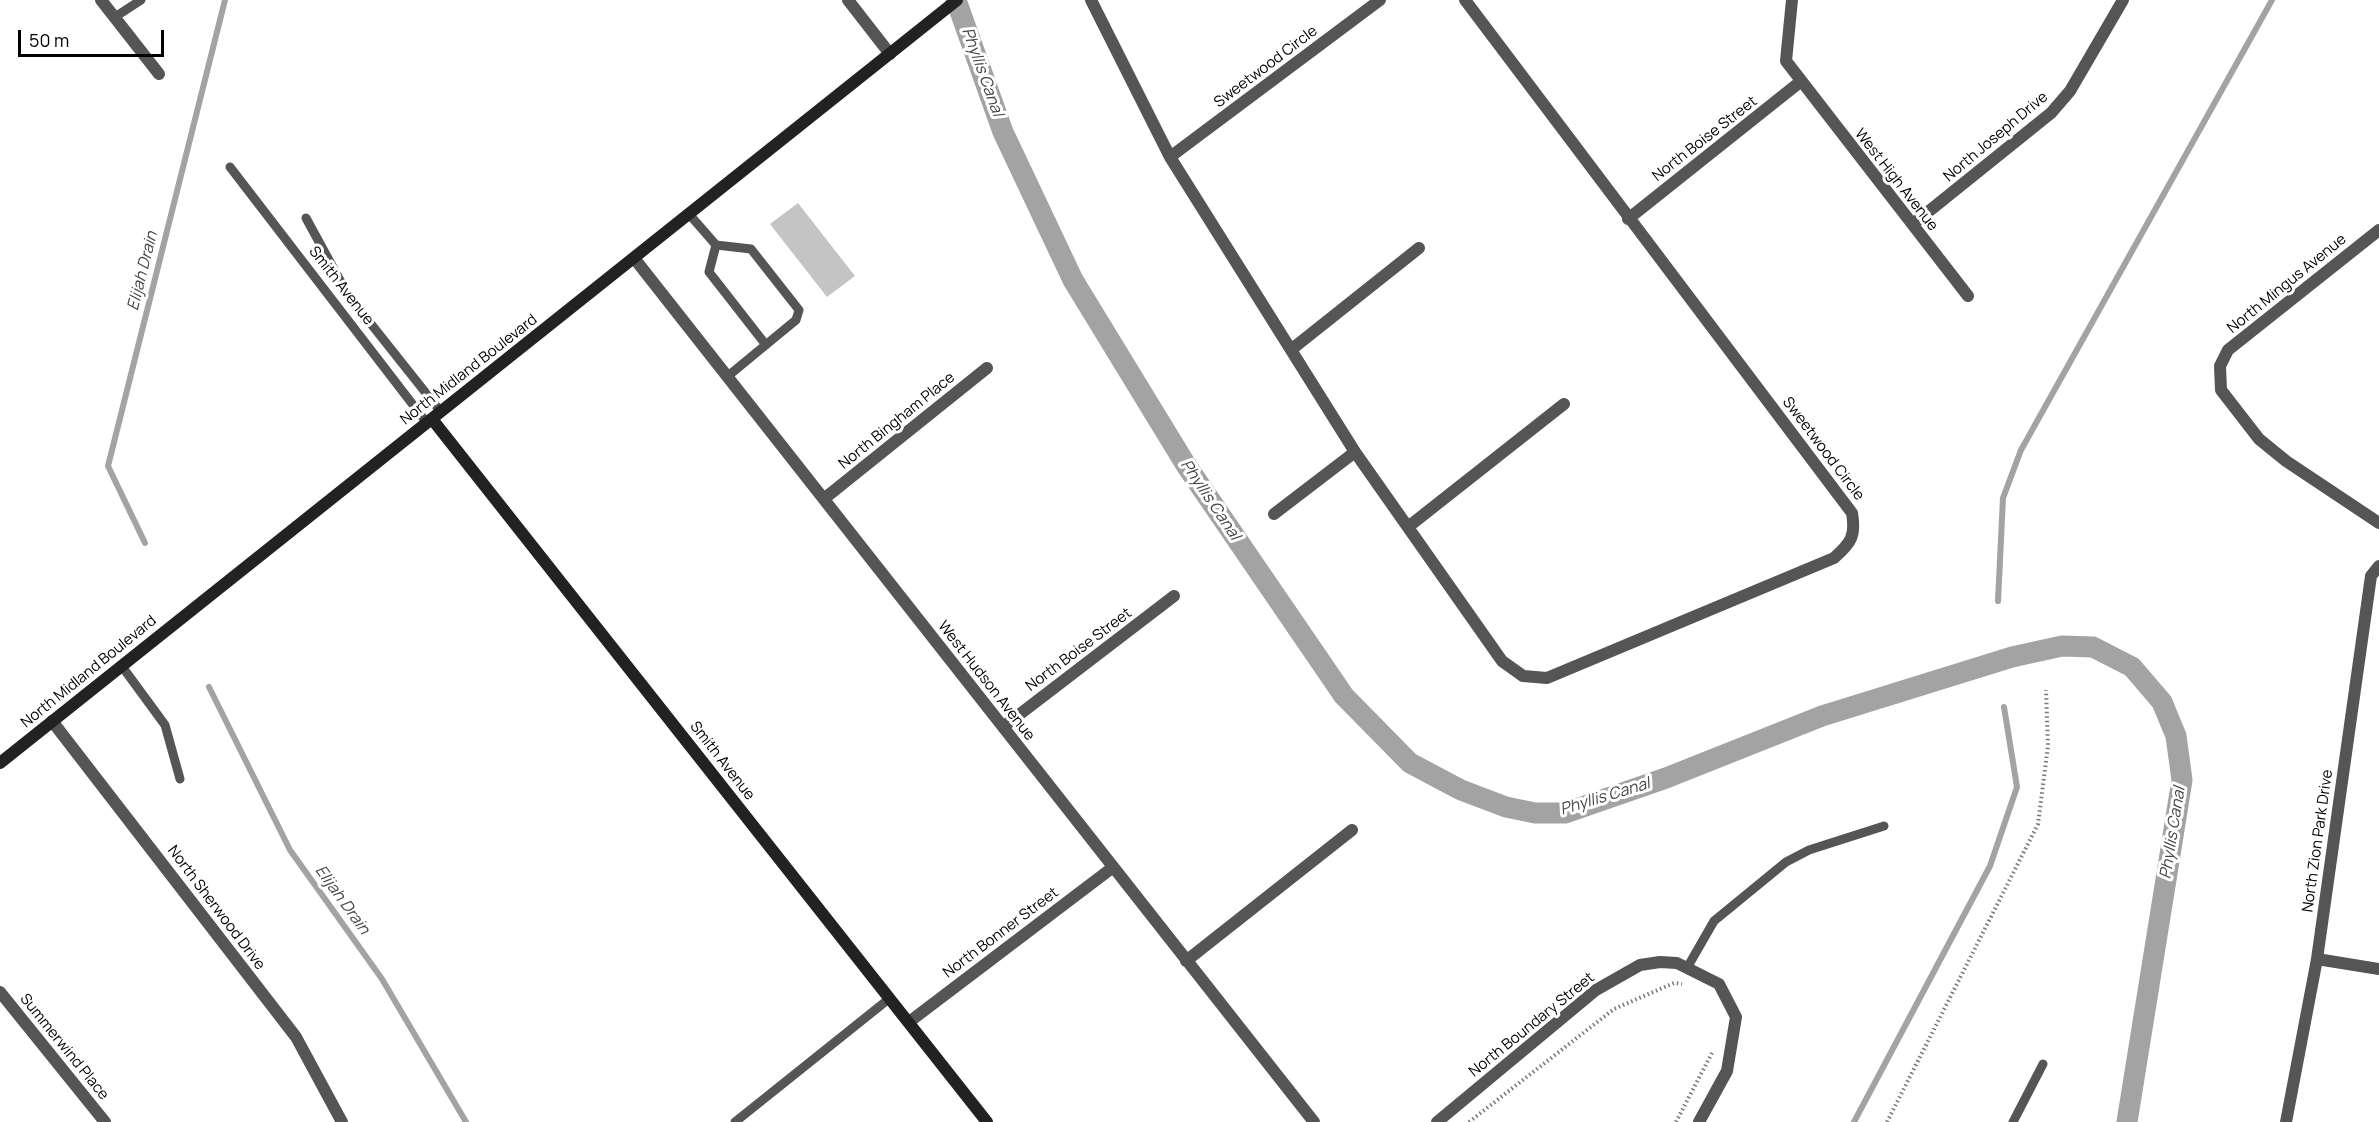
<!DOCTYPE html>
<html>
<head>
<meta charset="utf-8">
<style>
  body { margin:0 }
  #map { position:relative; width:2379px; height:1122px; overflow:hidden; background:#fff; font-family:Manrope,sans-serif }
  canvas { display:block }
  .scale { position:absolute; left:18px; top:30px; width:146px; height:27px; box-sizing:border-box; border:3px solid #000; border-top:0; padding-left:8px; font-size:18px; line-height:21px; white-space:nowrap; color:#000; -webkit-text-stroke:4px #fff; paint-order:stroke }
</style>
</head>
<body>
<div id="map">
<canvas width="2379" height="1122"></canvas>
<div class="scale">50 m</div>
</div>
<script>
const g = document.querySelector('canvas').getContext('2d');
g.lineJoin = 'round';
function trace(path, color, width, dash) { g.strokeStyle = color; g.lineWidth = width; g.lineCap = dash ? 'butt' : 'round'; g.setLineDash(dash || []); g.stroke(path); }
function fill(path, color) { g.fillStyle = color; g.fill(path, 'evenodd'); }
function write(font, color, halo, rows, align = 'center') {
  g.font = font + ' Manrope,sans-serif'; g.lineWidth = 6; g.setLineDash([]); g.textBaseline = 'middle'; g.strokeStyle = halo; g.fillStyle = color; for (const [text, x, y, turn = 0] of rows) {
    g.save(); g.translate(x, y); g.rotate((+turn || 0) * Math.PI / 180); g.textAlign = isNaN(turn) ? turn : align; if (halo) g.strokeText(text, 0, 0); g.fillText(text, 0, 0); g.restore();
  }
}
const stream = new Path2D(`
  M145,543l-37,-77 117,-466
  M1998,601l5,-103 18,-48 251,-450
  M209,687l81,163 92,129 84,143
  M1854,1122l136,-256 27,-79 -13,-80`);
const canal = new Path2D(`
  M956,0l47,132 70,148 113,185 158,231 66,67 51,27 45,17 29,6h30l101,-35 156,-62 190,-59 50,-11 31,1 39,20 30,35 14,34 6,44 -55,342`);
const building = new Path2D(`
  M798,203l57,73 -28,21 -57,-73z`);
const path = new Path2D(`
  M1469,1122l145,-113 60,-26 8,1
  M1676,1122l37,-71
  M1887,1122l151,-298 10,-78 -2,-56`);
const lane = new Path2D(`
  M115,17l26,-17
  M230,167l197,256
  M689,214l27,31 35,4 48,61 -3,10 -68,56
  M306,218l42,77 93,117
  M716,245l-7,27 57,73
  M121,665l44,60 15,54
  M1687,968l27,-47 72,-59 23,-12 75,-24
  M735,1122l155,-124
  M2013,1122l30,-58`);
const street = new Path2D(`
  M101,0l58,74
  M848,0l42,54
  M1091,0l79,157 185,295 147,209 21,15 24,2 287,-120c17,-15 22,-22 18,-45l-387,-513
  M1792,0l-6,61 182,235
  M1170,157l210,-157
  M1628,219l172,-137
  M1913,224l138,-111 19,-22 53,-91
  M2379,230l-151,120 -8,16 1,24 38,49 27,22 93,62
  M634,258l680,864
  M1292,349l127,-101
  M825,498l162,-130
  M1274,514l81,-62
  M1408,527l156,-123
  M52,721l244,316 46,85
  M1003,727l171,-131
  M2317,959l62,10
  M1186,961l166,-131
  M0,992l105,130
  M909,1022l203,-154
  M1437,1122l159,-132 44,-25 20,-3 17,1 42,21 17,33 -9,54 -28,51
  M2286,1122l31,-163 54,-383 8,-10`);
const secondary = new Path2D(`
  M432,419l555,703
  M0,763l957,-763`);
const streetNames = [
  ["Sweetwood Circle",1266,67,-37],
  ["North Joseph Drive",1996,137,-40],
  ["North Boise Street",1705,139,-38],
  ["West High Avenue",1896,180,52],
  ["North Mingus Avenue",2287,284,-39],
  ["Smith Avenue",341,286,52],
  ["North Midland Boulevard",469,370,-38],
  ["North Bingham Place",897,421,-39],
  ["Sweetwood Circle",1823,449,53],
  ["North Boise Street",1079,650,-37],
  ["North Midland Boulevard",89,672,-39],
  ["West Hudson Avenue",986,681,52],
  ["Smith Avenue",722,761,52],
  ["North Zion Park Drive",2318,841,-82],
  ["North Sherwood Drive",216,908,53],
  ["North Bonner Street",1001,933,-37],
  ["North Boundary Street",1532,1025,-39],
  ["Summerwind Place",64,1047,51]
];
const waterNames = [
  ["Phyllis Canal",982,72,70],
  ["Elijah Drain",143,271,-76],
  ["Phyllis Canal",1210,500,56],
  ["Phyllis Canal",1605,797,-17],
  ["Phyllis Canal",2173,833,-81],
  ["Elijah Drain",342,900,54]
];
trace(stream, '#a3a3a3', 6);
trace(canal, '#a3a3a3', 21);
fill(building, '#c4c4c4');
trace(path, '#777', 4, [1.5, 3]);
trace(lane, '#555', 9);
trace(street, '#555', 12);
trace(secondary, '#222', 12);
write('15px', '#000', '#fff', streetNames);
write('italic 16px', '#444', '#fff', waterNames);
</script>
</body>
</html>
